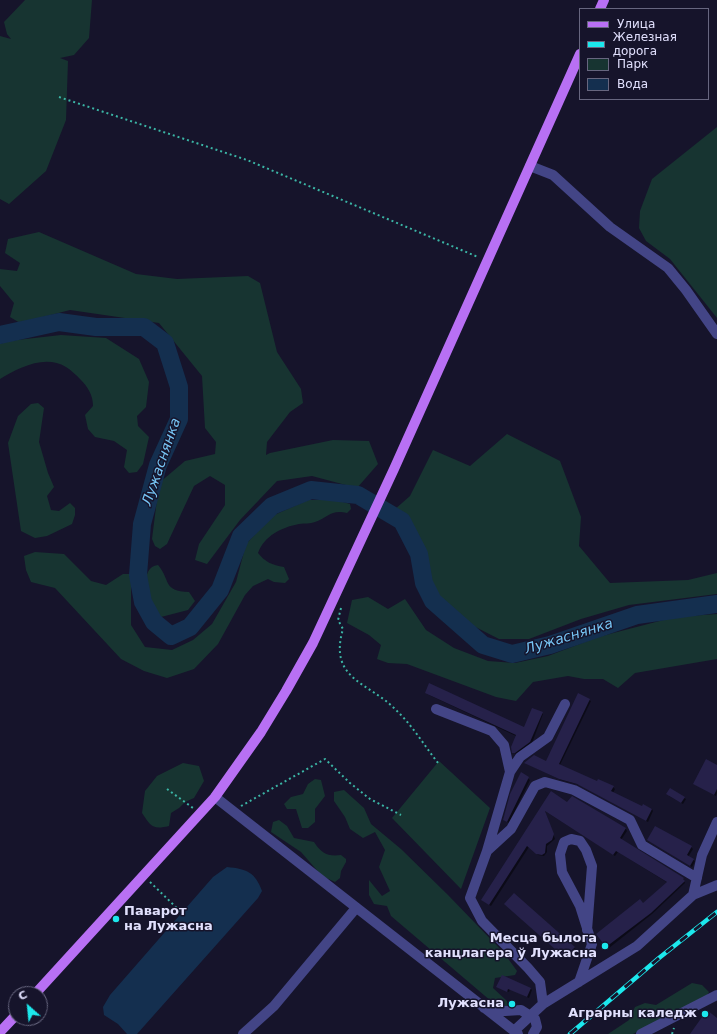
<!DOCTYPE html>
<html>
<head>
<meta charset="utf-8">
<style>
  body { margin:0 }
  #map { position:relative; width:717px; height:1034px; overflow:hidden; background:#16142b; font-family:"DejaVu Sans",sans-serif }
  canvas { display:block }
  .legend { position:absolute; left:579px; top:8px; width:130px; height:92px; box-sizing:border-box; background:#16142b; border:1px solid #67667f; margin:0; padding:5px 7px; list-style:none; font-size:12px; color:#e1e0fd }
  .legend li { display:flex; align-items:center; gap:8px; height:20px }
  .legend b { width:20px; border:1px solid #67667f }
  .north { position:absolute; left:8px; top:986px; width:40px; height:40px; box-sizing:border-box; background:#16142b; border:1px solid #67667f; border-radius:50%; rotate:333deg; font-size:11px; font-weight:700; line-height:16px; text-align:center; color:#e1e0fd }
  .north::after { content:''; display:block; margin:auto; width:14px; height:18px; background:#1ce8ed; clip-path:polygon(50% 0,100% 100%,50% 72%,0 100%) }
</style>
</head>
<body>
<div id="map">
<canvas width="717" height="1034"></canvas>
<ul class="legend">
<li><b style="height:5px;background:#b870f4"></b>Улица</li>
<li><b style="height:5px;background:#1ce8ed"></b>Железная дорога</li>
<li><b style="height:11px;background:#173431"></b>Парк</li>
<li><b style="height:11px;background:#142f4f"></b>Вода</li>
</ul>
<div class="north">С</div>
</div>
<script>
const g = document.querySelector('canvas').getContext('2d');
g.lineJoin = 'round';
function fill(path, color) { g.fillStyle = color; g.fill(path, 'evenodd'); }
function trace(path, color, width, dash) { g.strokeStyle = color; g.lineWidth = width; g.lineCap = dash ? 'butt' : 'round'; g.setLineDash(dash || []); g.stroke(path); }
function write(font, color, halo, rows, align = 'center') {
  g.font = font + ' "DejaVu Sans",sans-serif'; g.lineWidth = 3; g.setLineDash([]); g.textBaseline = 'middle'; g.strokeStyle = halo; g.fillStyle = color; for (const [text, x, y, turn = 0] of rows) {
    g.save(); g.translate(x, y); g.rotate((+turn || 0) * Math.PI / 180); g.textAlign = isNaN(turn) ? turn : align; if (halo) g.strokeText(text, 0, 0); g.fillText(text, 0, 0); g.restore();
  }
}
const green = new Path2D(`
  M25,0h67l-3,38 -15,17 -14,3 8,3 -2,59 -20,51 -37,33 -9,-5v-163l11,3 -4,-5 -3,-12z
  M717,127v191l-47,-59 -24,-18 -7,-13 1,-17 12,-32z
  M39,232l97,42 41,5 71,-3 12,7 17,69 24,37 2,14 -13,9 -23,30 -1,13 4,-2 63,-13 36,1 9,23 -21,24 -45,-12 -35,5 -37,39 -33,44 -12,-4 4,-16 26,-39v-20l-15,-9 -16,10 -27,58 -7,5 -5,-3 -3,-7 7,-56 26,-22 30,-7 1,-12 -11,-14 -3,-52 -43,-53 -89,-13 -50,13 -10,-6 4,-14 -14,-17v-17l17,2 3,-8 -15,-10 3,-14z
  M61,335l45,3 33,21 10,23 -3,25 -9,9 1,10 11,11 -6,27 -6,8 -8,1 -5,-6 3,-17 -13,-9 -19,-4 -7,-8 -3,-14 8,-9c0,-11 -5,-19 -13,-27 -4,-4 -9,-9 -14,-12 -21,-13 -48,1 -66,12v-35l8,-3z
  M38,403l6,5 -5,34 9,31 6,14 -7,9 4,14 8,1 11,-8 5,5v7l-3,9 -25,12 -12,2 -14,-7 -13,-88 10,-27 13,-12z
  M507,434l53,27 21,56 -2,29 31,37 78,-3 29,-7v21l-88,11 -48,14 -52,20h-30l-57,-29 -17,-35 -9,-34 -7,-13 -15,-18 16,-14 23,-46 37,16z
  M308,500h28l14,4 1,5 -4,4c-16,-4 -18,4 -32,9 -5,2 -10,1 -16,2 -17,3 -35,12 -41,29 7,9 14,12 26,14l5,12 -4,4 -11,-1 -6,-3 -15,7 -8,9 -27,49 -24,25 -27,9 -23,-7 -23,-12 -66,-71 -24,-6 -5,-12 -2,-14 11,-4 29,2 27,27 15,4 17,-11h6l2,7v44l14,22 27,3 21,-10 19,-16 24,-42 10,-38 26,-28z
  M158,565c13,15 4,26 31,27l6,9 -7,9 -27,7c-2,-2 -6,-4 -7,-6 -8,-11 -15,-44 4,-46z
  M368,597l20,12 17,-10 21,31 28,18 34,13 27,2 33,-7 50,-19 77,-20 42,-3v45l-82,14 -17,15 -15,-9h-19l-16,-3 -35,6 -17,19 -20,-4 -89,-33 -19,-1 -11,-4 4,-14 -12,-10 -22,-12 5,-23z
  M439,761l51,47 -29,81 -69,-71z
  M183,763l16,3 5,15 -10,17 -9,4 -6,6 -8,5 -2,13c-17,4 -18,0 -27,-13l3,-22 12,-15z
  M315,779l6,1 4,16 -10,13v13l-7,6h-6l-6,-19h-9l-3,-5 7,-7 12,-3 5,-10z
  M344,790l20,18 7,16 30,25 47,46 56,58 13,18 -2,4 -20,3 -2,10 14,13 1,6h-10l-107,-91 -4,-10 -13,-2 -5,-9v-15l13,16 8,-5 -11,-24 6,-17 -10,-18 -12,6 -13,-9 -5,-12 -11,-16v-9z
  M279,820l8,6 7,12 20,4c7,11 14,15 27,13l5,4v3l-5,9 -1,7 -5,4 -13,-6 -21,-24 -30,-20 2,-10z
  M692,983l10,2 7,7 -3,5 -73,37h-25l21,-14 6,-13 10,-4 11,2z`);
const water = new Path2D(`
  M227,867c20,2 28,5 35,24l-4,7 -121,136h-10l-9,-10 -14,-9 -1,-8 7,-12 103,-118z`);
const shadow = new Path2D(`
  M427,694l98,35 17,-16 1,1 -11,29 -16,11 -3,-2 3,-16z
  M589,700l2,1 -31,64 37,17 16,5 2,2 -2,4 29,15 1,-3 9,4 1,2 -5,11 -68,-37 -19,-5 -34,-16 19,-2z
  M717,766v27l-1,3 -22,-12z
  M521,773l9,7 -21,43 -5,-3z
  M551,793l16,10 5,-6 54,32 1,2 -6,9 63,40 1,3 -33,31 -43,34 -12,-14 46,-30 25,-21 -50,-31 -3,4 -70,-45 10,28 -8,7v6l-3,4 -6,-1 -9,-8 -38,59 -8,-5z
  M669,796l15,2 2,1 -3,5z
  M648,840l43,7 2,2 -5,8 7,4 -3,6z
  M514,894l62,55 -9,10 -62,-55z
  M499,988l32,1 1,1 -3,8 -19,-9 -1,3z`);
const river = new Path2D(`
  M0,335l59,-13 37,5h48l21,16 14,44v32l-21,46 -16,59 -4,51 5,27 11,20 17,14 19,-9 30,-37 21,-54 31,-30 39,-16 47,5 44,26 17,33 5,29 9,18 50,44 29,9 38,-9 87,-30 80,-11`);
const building = new Path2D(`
  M429,683l95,44 8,-19 11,4 -13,30 -15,11h-3l-1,-6 5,-12 -91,-42z
  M578,693l12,6 -31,65 38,17 1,-2 16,7 -3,5 31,15 1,-2 9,5 -6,12 -69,-37 -18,-5 -35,-16 10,-8 12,6z
  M706,759l11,6v24l-3,6 -21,-11z
  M521,772l8,5 -22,45 -4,-2 7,-26z
  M670,788l15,9 -4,6 -15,-9z
  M551,791l16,11 5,-6 54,32 -6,10 64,40 -1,1 2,2 -34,32 -45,34 -10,-13 44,-35 3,4 24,-21 -51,-31 -3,4 -68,-44 9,23 -2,6 -6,4 -1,9 -3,2 -6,-1 -9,-8 -38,59 -8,-5z
  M655,826l37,20 -5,9 7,4 -4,7 -43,-26z
  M514,893l61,54 -10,11 -61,-54z
  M502,975l29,13 -4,9 -19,-8 -1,3 -11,-5z
  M707,1010l10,8v16h-27z`);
const path = new Path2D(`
  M59,97l188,63 231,97
  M341,608l-3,12 5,9c-15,51 26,53 53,81 16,15 28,35 42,53
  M167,789l26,19
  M241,806l84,-47 25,24 20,16 31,16
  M150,882l32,31
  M672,1034l2,-6`);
const minor = new Path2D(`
  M530,166l23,9 57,52 58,41 18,22 31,44
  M436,709l56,22 12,14 6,27 -23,79
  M510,772l10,-15 28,-20 17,-33
  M215,797l303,237
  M693,895l24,-10
  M579,982l13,-38 -12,-38 -18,-34 -2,-18 4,-12 7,-3 9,2 6,9 6,16 -5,64
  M543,1004l-3,-22 -12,-14 -46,-47 -12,-23 17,-47 24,-22 24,-43 10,-4 29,8 56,30 12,25 55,33
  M484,1008l21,3 16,-1 14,9 2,8 -4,7
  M514,1031l29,-27 94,-58 56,-51 9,-40 15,-33
  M243,1034l31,-28 82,-98
  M641,1034l76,-39`);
const major = new Path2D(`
  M600,9l4,-9
  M35,994l180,-197 46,-65 25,-41 27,-48 81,-174 186,-415
  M0,1032l16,-17`);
const rail = new Path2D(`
  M570,1034l89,-76 58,-46`);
const markers = [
  [116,919,4,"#1ce8ed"],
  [605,946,4,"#1ce8ed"],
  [512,1004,4,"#1ce8ed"],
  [705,1014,4,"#1ce8ed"]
];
const poiNames = [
  ["Паварот",124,912,"left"],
  ["на Лужасна",124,927,"left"],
  ["Месца былога",597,939],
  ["канцлагера ў Лужасна",597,954],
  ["Лужасна",504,1004],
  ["Аграрны каледж",697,1014]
];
const waterNames = [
  ["Лужаснянка",162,462,-71],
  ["Лужаснянка",569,637,-17]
];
fill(green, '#173431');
fill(water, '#142f4f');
fill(shadow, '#0007');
trace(river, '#142f4f', 18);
fill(building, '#26214a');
trace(path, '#3bb5a5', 2, [2, 3]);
trace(minor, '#434586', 10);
trace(major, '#b870f4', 10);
trace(rail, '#1ce8ed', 4.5);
trace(rail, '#16142b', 3, [9]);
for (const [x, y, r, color] of markers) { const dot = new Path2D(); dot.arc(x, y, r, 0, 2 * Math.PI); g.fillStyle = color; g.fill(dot); trace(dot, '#16142b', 1.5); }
write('bold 13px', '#e1e0fd', '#16142b', poiNames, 'right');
write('italic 14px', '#76c4f4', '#16142b', waterNames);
</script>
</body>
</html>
